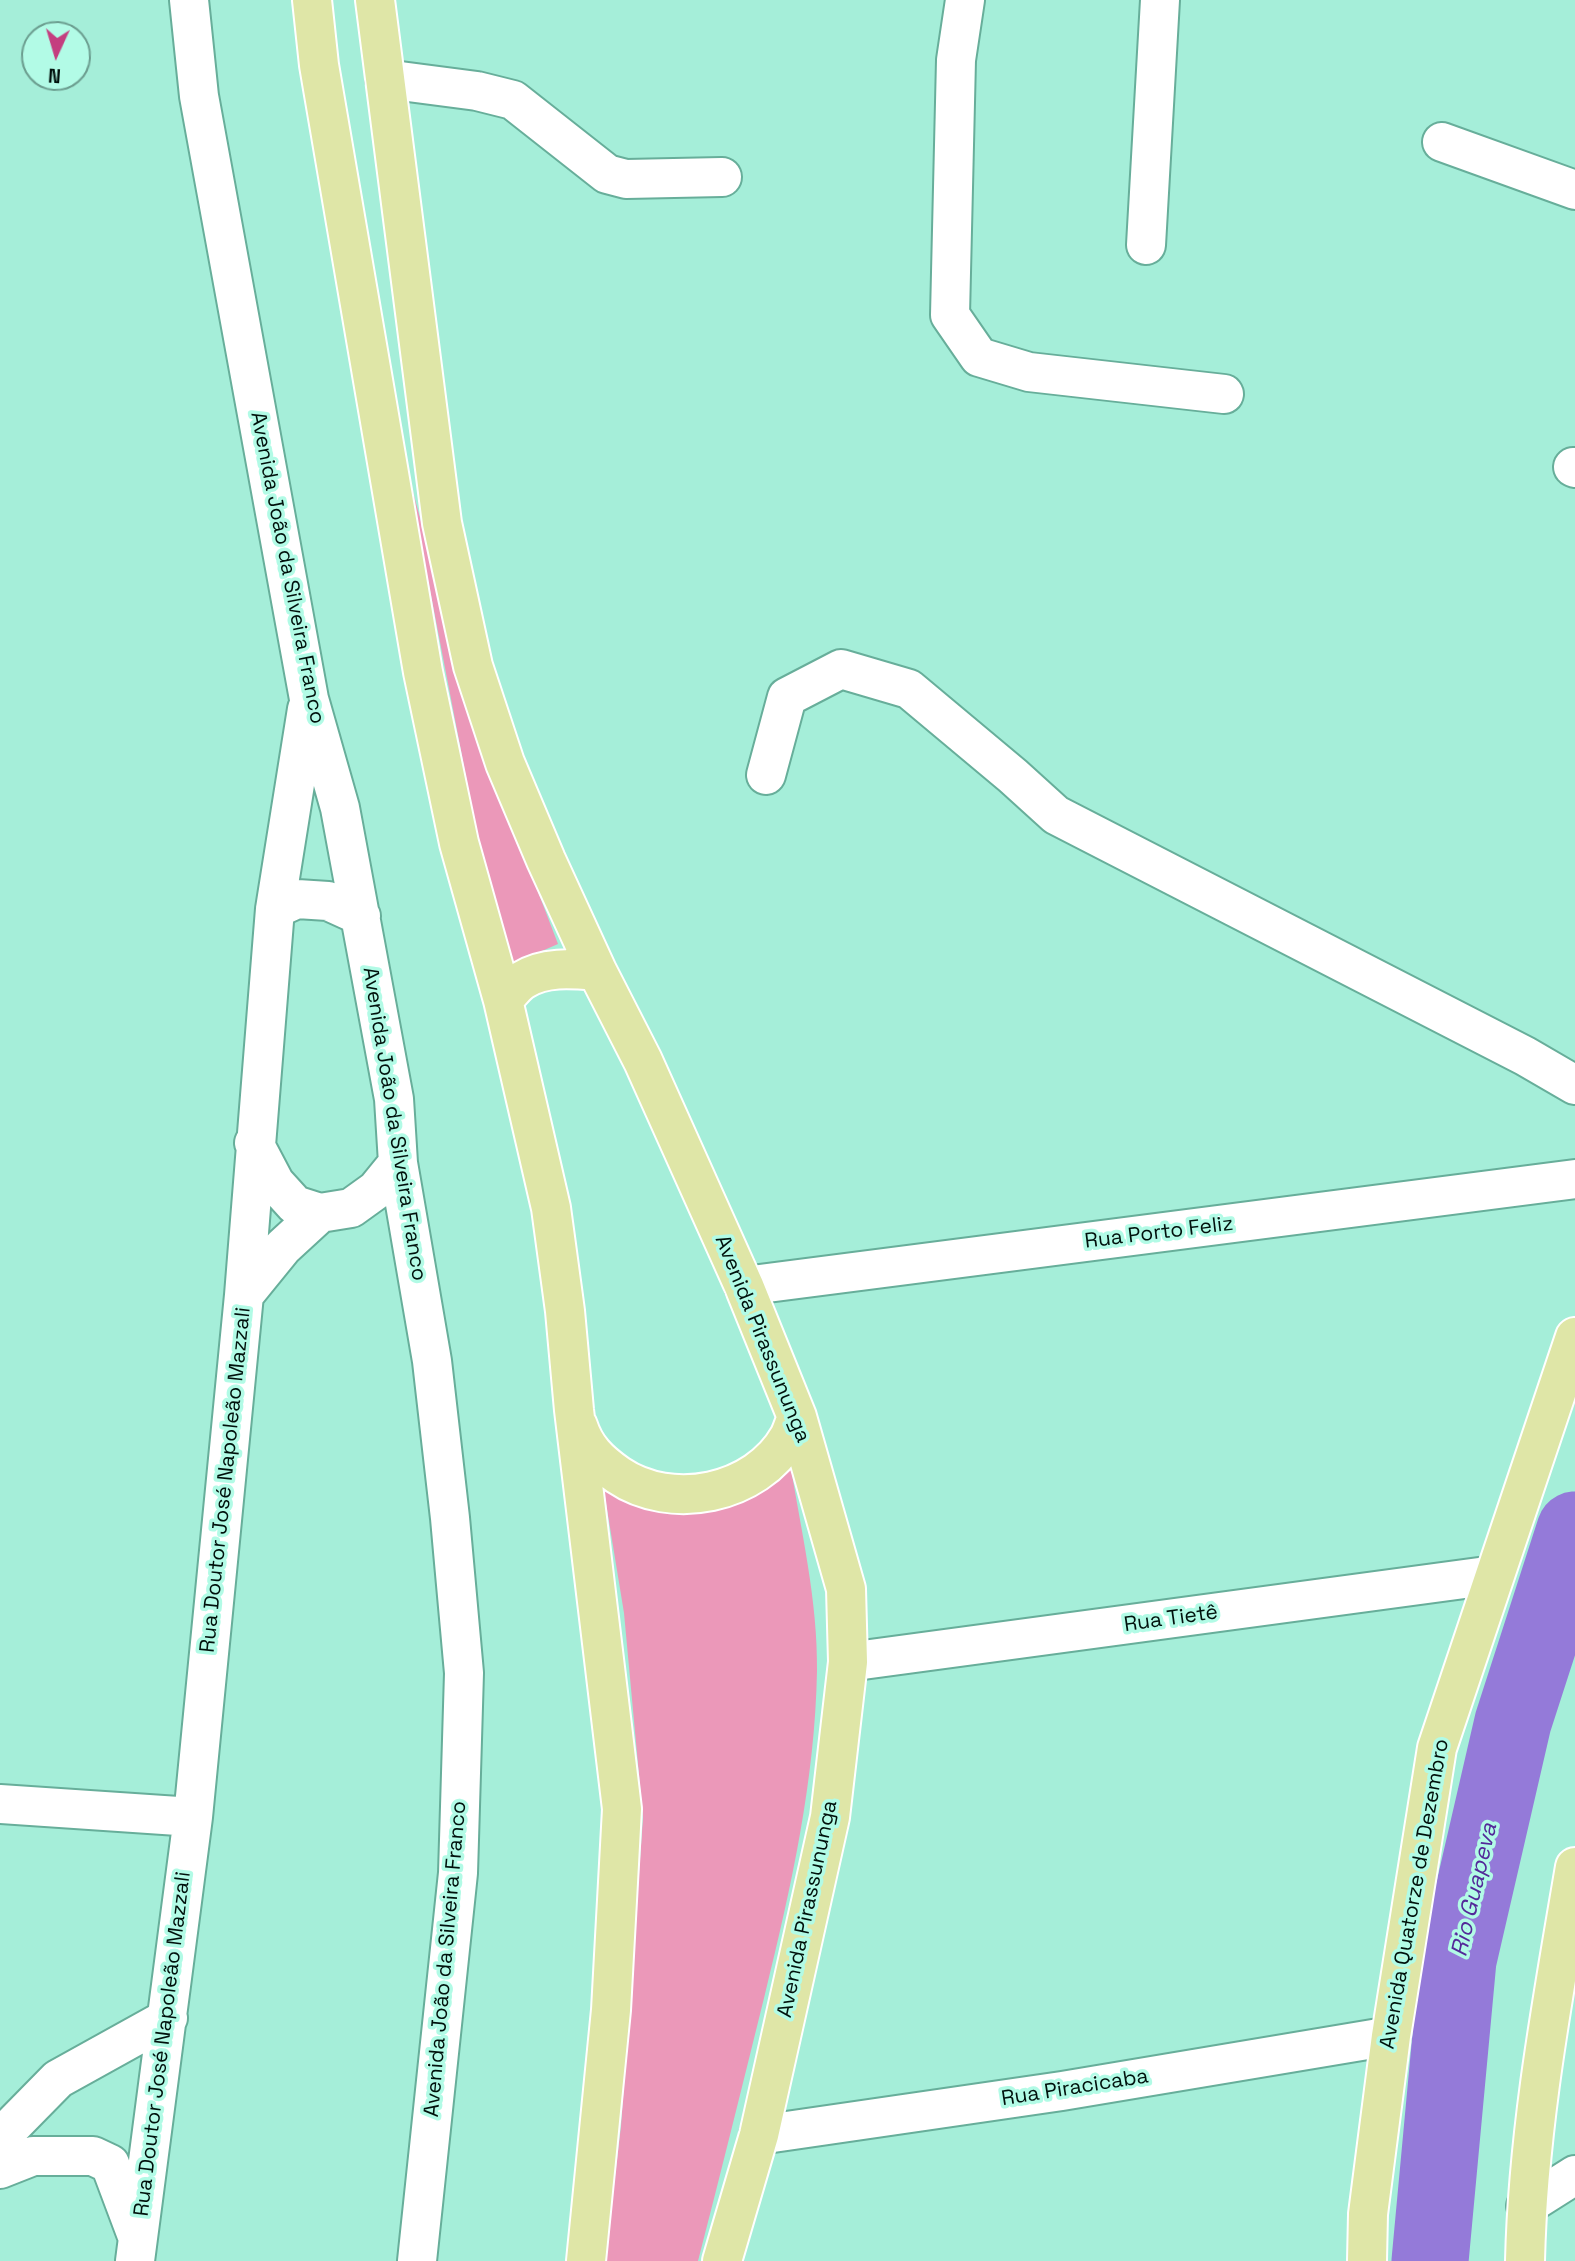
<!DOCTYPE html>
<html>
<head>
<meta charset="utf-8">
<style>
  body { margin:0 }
  #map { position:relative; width:1575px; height:2261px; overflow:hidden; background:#a5eed9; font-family:"Space Grotesk",sans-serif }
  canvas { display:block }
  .north { position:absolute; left:21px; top:21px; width:70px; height:70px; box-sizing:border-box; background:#b2fbe6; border:2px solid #6b9d8f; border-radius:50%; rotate:184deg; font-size:19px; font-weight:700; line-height:28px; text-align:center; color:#00110c }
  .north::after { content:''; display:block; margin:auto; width:24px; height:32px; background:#c43e7f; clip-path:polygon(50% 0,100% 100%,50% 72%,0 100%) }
</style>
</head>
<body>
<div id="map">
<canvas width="1575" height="2261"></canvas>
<div class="north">N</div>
</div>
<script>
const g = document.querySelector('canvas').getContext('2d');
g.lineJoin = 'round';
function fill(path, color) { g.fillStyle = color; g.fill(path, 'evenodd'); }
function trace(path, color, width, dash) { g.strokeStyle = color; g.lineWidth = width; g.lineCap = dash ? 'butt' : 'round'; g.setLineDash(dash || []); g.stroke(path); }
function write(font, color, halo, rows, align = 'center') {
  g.font = font + ' "Space Grotesk",sans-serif'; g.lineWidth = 7; g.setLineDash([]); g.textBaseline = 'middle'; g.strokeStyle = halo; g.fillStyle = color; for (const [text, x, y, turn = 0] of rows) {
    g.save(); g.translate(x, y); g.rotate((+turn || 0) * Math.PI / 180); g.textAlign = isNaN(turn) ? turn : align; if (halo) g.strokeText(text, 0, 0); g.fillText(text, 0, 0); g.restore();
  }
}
const green = new Path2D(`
  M406,466l74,274 78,204 -55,24z
  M790,1462c11,69 28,139 27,209 -2,110 -26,217 -52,323 -22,89 -44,178 -67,267h-93l16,-135 22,-308 -19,-205 -20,-122 29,9z`);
const river = new Path2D(`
  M1430,2261l28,-301 55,-238 62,-192`);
const minor = new Path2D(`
  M189,0l10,96 110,603 31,109 54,291 4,64 34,198 18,157 14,155 -6,200 -41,388
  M965,0l-9,60 -6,255 29,42 50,15 195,22
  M385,79l92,12 36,9 94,74 19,5 96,-2
  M1442,142l133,48
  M1146,245l14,-245
  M1573,467l2,1
  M766,775l21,-78 54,-28 68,20 104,87 43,39 469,241 50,29
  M275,909l22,-10 31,2 33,15
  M254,1143l21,40 20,22 25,8
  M744,1286l831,-107
  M244,1295l39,-48 37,-34 31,-5 25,-18 22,-27
  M848,1662l646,-87
  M0,1804l193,13
  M759,2135l303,-44 329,-55
  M0,2138l58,-59 110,-61
  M0,2169l33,-13h60l17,8 27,72
  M1526,2206l49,-31
  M135,2261l58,-444 51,-522 31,-386 32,-200`);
const major = new Path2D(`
  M312,0l7,65 104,607 36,171 44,157 48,208 14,103 9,99 48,399 -11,201 -25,251
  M375,0l67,523 31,143 32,97 41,97 51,111 46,90 101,225 53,131 49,172 2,73 -18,155 -71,318 -37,126
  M503,1000c6,-6 13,-16 20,-20 22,-14 50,-11 74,-9
  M578,1426c7,22 20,35 40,49 53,36 138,20 171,-38 3,-6 5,-13 8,-20
  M1367,2261l1,-47 23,-178 46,-288 138,-411
  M1525,2261c3,-132 28,-264 50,-394`);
const streetNames = [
  ["Avenida João da Silveira Franco",287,568,79],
  ["Avenida João da Silveira Franco",394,1124,81],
  ["Rua Porto Feliz",1159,1233,-7],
  ["Avenida Pirassununga",762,1339,68],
  ["Rua Doutor José Napoleão Mazzali",226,1480,-84],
  ["Rua Tietê",1171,1619,-8],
  ["Avenida Quatorze de Dezembro",1415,1894,-80],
  ["Avenida Pirassununga",808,1909,-78],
  ["Avenida João da Silveira Franco",446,1959,-85],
  ["Rua Doutor José Napoleão Mazzali",163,2044,-83],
  ["Rua Piracicaba",1075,2088,-9]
];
const waterNames = [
  ["Rio Guapeva",1475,1890,-77]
];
fill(green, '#eb98b9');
trace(river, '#947ad9', 77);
trace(minor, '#67ae9a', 42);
trace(major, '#fff', 42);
trace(minor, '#fff', 38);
trace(major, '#dfe6a7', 38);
write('21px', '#00110c', '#b2fbe6', streetNames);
write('italic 23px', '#532999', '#b2fbe6', waterNames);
</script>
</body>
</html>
